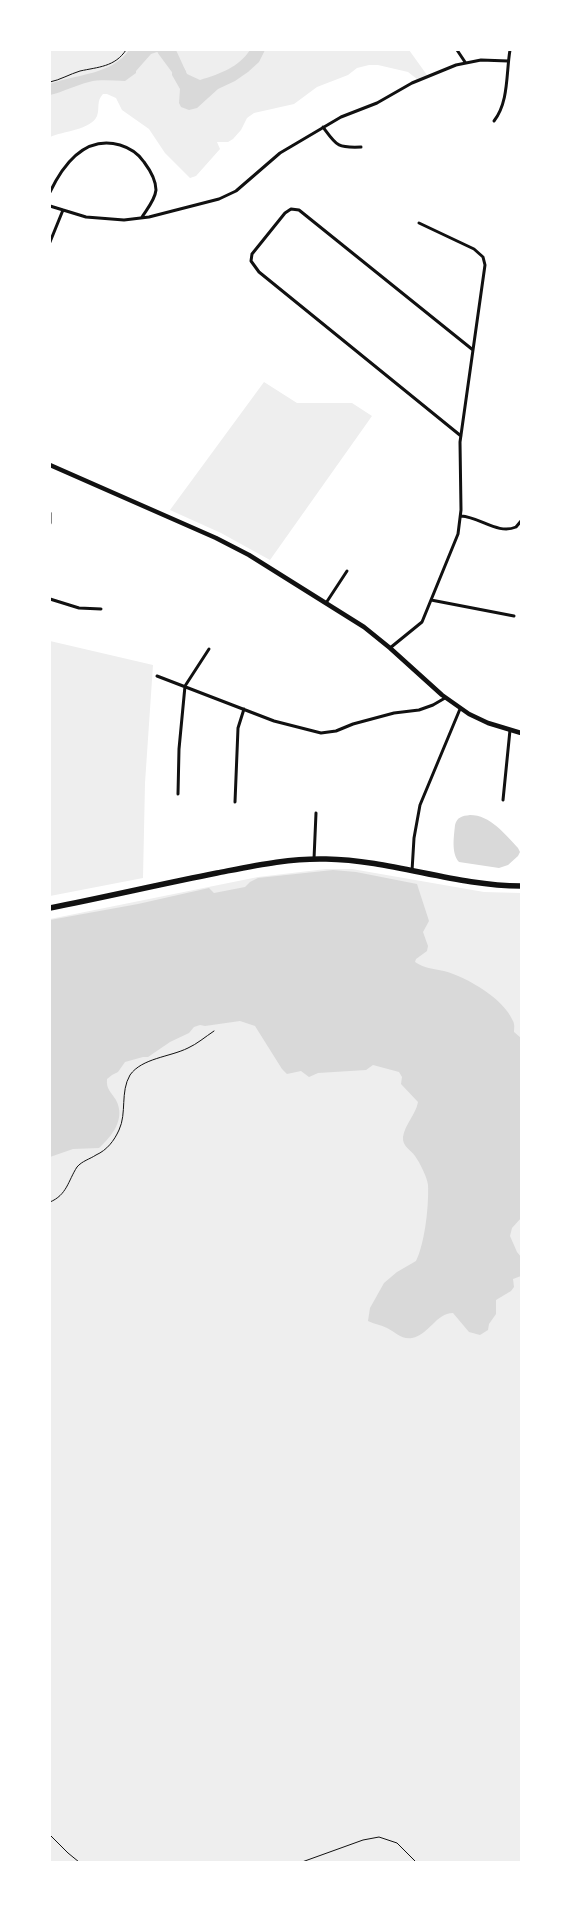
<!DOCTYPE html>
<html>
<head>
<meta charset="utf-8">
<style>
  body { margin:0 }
  #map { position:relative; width:571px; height:1912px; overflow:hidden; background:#fff; font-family:"Work Sans",sans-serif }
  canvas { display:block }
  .frame { position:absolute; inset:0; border:51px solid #fff; pointer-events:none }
</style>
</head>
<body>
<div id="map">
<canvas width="571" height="1912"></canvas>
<div class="frame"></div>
</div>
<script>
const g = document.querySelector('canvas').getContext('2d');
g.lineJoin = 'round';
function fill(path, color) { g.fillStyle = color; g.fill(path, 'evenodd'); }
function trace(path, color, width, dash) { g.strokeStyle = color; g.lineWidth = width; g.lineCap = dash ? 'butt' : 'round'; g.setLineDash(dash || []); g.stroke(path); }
const green = new Path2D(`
  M50,50h359l18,25 -10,4 -9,-7 -30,-7h-9l-12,3 -9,7 -31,12 -23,17 -40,9 -7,5 -6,12 -8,9 -5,3h-11l3,7 -24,27 -6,2 -25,-25 -16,-24 -27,-19 -6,-12 -9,-4h-4c-7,7 -3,14 -6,22 -6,14 -34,15 -47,21z
  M264,382l33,21h55l20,13 -102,144 -49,-27 -51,-23z
  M50,641l103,24 -8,118 -2,95 -93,18z
  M326,869h26l132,23 37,1v969h-471v-943l208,-42z`);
const water = new Path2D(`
  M129,50h47l11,24 13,6c20,-6 39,-13 50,-30h15l-6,12 -11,10 -13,9 -17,8 -21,19 -8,2 -8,-3 -2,-4 1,-14 -8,-14 1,-12 -5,-7 -11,-4 -6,2 -15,17v2l-11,8c-12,0 -24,-2 -36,1 -13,3 -26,10 -39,13v-11c26,-10 62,-9 79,-34z
  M470,815c20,0 35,19 48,33l2,4 -2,4 -10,9 -9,3 -40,-6c-8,-9 -5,-26 -4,-37 2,-8 7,-9 15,-10z
  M333,870l23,2 61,12 12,37 -6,11 5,14 -1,5 -11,8 -1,3c9,6 18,7 29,9 23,6 60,28 69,50 2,4 1,8 1,11l7,6v180l-9,10 -2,8 7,16 4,5v19l-8,3 1,8 -3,4 -15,9v14l-7,10 -1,6 -8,5 -11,-3 -16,-19c-17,0 -24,22 -41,25 -10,2 -17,-6 -25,-10 -6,-3 -13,-4 -19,-7l2,-13 14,-25 13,-11 19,-11c9,-18 13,-56 12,-76 -1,-8 -8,-22 -13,-29 -4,-6 -13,-10 -12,-19 2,-13 13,-23 15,-35l-17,-18 1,-7 -3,-5 -26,-7 -7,5 -48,3 -9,4 -8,-6 -14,3 -5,-5 -27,-43 -15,-5 -35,5 -5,-1 -6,2 -5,6 -19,9 -22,15h-5l-18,5 -7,10 -6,3 -5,4c-1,10 4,13 9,21 10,19 -4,36 -17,48l-26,1 -23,8v-237l88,-16 71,-16 5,5 31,-6 5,-5 8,-4z`);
const river = new Path2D(`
  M163,50l17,23`);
const path = new Path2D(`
  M50,82c10,-2 20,-8 30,-11 18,-4 35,-4 46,-21
  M50,1202c17,-7 18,-21 27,-35 5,-6 13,-8 19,-12 11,-5 18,-14 23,-25 8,-17 1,-38 11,-55 12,-17 40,-18 58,-27 9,-4 17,-11 26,-17
  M50,1835l18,18 11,9
  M302,1862l61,-22 16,-3 18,6 19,19`);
const minor = new Path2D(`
  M457,50l8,12
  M494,121c15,-19 12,-48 16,-71
  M323,127c14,19 14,21 38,20
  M50,192c13,-27 35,-57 70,-47 10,3 18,8 24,17 6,8 12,18 12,28 -1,10 -9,19 -14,27
  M50,206l36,11 38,3 25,-3 70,-18 17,-8 44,-38 61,-36 36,-14 35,-20 44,-18 25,-5 27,1
  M50,242l13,-32
  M461,436l-202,-164 -8,-11 1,-7 33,-41 6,-4 8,1 174,140
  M50,513v10
  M461,516c19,1 37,19 55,11l5,-6
  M50,599l29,9 22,1
  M431,600l83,16
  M326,603l21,-32
  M390,648l32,-26 36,-88 3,-24 -1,-68 25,-177 -2,-8 -9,-8 -55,-26
  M157,676l117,45 47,12 15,-2 17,-7 41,-11 25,-3 14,-5 12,-7
  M178,794l1,-45 6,-63 24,-37
  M503,800l7,-70
  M235,802l3,-74 6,-19
  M314,859l2,-46
  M412,871l2,-33 6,-33 40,-96`);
const tertiary = new Path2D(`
  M50,465l166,73 33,17 115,72 26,21 52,47 27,19 19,9 33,10`);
const primary = new Path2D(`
  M50,908c56,-11 111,-24 167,-35 36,-7 72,-15 109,-14 66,1 129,27 195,27`);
fill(green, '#eee');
fill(water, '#d9d9d9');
trace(river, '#d9d9d9', 12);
trace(path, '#111', 1);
trace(minor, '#111', 3);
trace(tertiary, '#111', 4.5);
trace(primary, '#111', 5.5);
</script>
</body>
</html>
